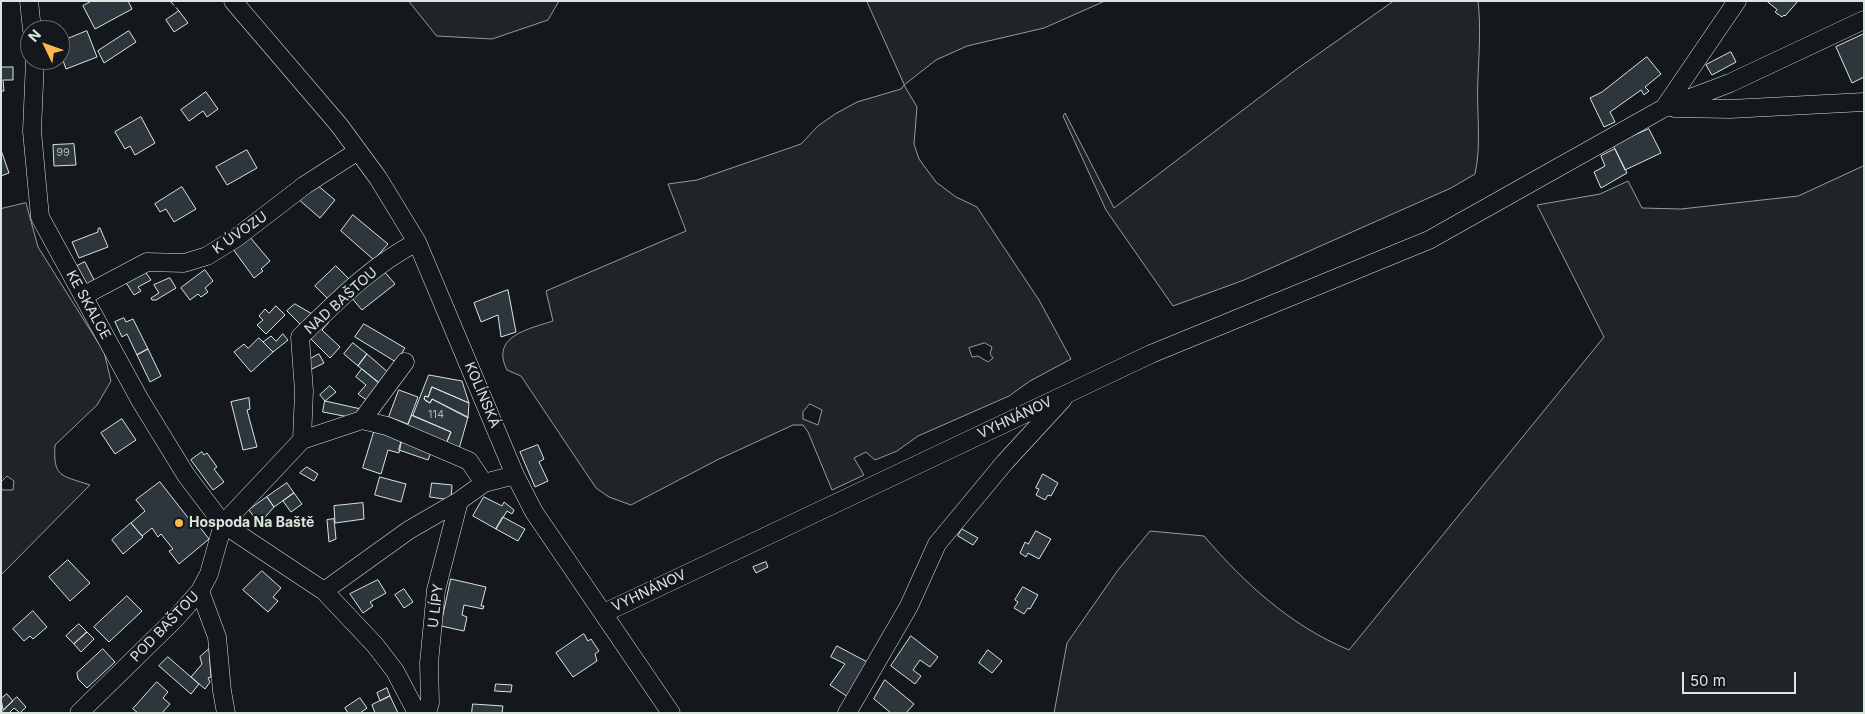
<!DOCTYPE html>
<html>
<head>
<meta charset="utf-8">
<style>
  body { margin:0 }
  #map { position:relative; width:1865px; height:714px; overflow:hidden; background:#14181c; font-family:Inter,sans-serif }
  canvas { display:block }
  .frame { position:absolute; inset:0; border:2px solid #d8e6dc; pointer-events:none }
  .north { position:absolute; left:20px; top:20px; width:50px; height:50px; box-sizing:border-box; background:#14181c; border:1px solid #626a69; border-radius:50%; rotate:312deg; font-size:14px; font-weight:700; line-height:20px; text-align:center; color:#d8e6dc }
  .north::after { content:''; display:block; margin:auto; width:18px; height:22px; background:#ffb74d; clip-path:polygon(50% 0,100% 100%,50% 72%,0 100%) }
  .scale { position:absolute; left:1682px; top:672px; width:114px; height:22px; box-sizing:border-box; border:2px solid #d8e6dc; border-top:0; padding-left:6px; font-size:15px; line-height:18px; white-space:nowrap; color:#d8e6dc; -webkit-text-stroke:4px #14181c; paint-order:stroke }
</style>
</head>
<body>
<div id="map">
<canvas width="1865" height="714"></canvas>
<div class="frame"></div>
<div class="north">N</div>
<div class="scale">50 m</div>
</div>
<script>
const g = document.querySelector('canvas').getContext('2d');
g.lineJoin = 'round';
function fill(path, color) { g.fillStyle = color; g.fill(path, 'evenodd'); }
function trace(path, color, width, dash) { g.strokeStyle = color; g.lineWidth = width; g.lineCap = dash ? 'butt' : 'round'; g.setLineDash(dash || []); g.stroke(path); }
function write(font, color, halo, rows, align = 'center') {
  g.font = font + ' Inter,sans-serif'; g.lineWidth = 4; g.setLineDash([]); g.textBaseline = 'middle'; g.strokeStyle = halo; g.fillStyle = color; for (const [text, x, y, turn = 0] of rows) {
    g.save(); g.translate(x, y); g.rotate((+turn || 0) * Math.PI / 180); g.textAlign = isNaN(turn) ? turn : align; if (halo) g.strokeText(text, 0, 0); g.fillText(text, 0, 0); g.restore();
  }
}
const green = new Path2D(`
  M409,1h150l-11,19 -56,19 -55,-3z
  M867,1h238l-61,27 -77,18 -31,14 -32,25 13,22 -3,37 5,15 17,23 20,15 21,10 62,93 32,59 -41,22 -21,15 -91,40 -21,15 -22,9 -9,-8 -12,6 10,17 -32,15 -24,-58 -5,-7h-10l-76,35 -86,45 -22,-8 -13,-9 -75,-112 -14,-6c-17,-34 22,-41 46,-49l-7,-30 140,-60 -18,-47 29,-4 104,-36 17,-18 17,-12 22,-12 44,-13 3,-4zM985,343l7,4 -2,7 3,4 -5,4 -10,-6 -6,1 -3,-9zM810,404l12,6 -4,15 -15,-6v-7z
  M1394,1h84c3,26 1,52 0,77 -2,32 4,65 -3,96l-24,14 -207,92 -71,26 -67,-96 -43,-94 2,-3 49,95 183,-139z
  M1864,166v547h-810l13,-70 51,-73 32,-39 54,5c40,47 87,90 145,114l255,-313 -67,-132 63,-11 28,-13 14,27 39,1 117,-13z
  M26,203l12,44 66,105 7,29 -14,24 -42,40c-2,33 6,30 35,40l-89,90v-91l1,6h11l1,-9 -7,-5 -6,6v-273z`);
const building = new Path2D(`
  M92,1h36l4,8 -37,20 -12,-23z
  M1767,1h31l-13,15 -1,-1 -2,2 -7,-5 2,-2z
  M179,11l9,12 -14,9 -8,-12z
  M87,31l10,26 -31,12 -6,-17v-10z
  M129,31l7,11 -32,21 -6,-12z
  M1864,34v43l-12,6 -16,-36z
  M1731,52l5,10 -24,13 -6,-10z
  M1647,57l14,17 -16,13 4,4 -5,4 -3,-5 -31,22 5,10 -11,5 -14,-29 12,-6z
  M1,67h12v13h-10l1,11h-3z
  M206,92l12,17 -11,8 -4,-6 -14,10 -8,-11z
  M141,117l14,26 -20,12 -5,-9 -5,3 -10,-17z
  M1649,129l12,24 -36,17 -12,-25z
  M74,144l2,21 -22,1 -1,-21z
  M1615,149l12,24 -26,15 -7,-16 11,-6 -4,-10z
  M1,150l8,23 -8,3z
  M247,150l10,18 -30,17 -11,-18z
  M316,184l19,16 -15,18 -23,-20z
  M182,187l14,22 -22,13 -8,-13 -6,3 -5,-8z
  M353,215l35,29 -14,16 -33,-29z
  M100,228l8,19 -29,11 -7,-16 26,-10v-3z
  M249,236l21,25 -9,8 2,2 -9,7 -21,-29z
  M85,262l9,18 -7,4 -10,-18z
  M336,266l14,14 -21,20 -14,-14z
  M144,270l7,10 -13,7 3,4 -7,4 -9,-14z
  M205,270l8,11 -8,7 3,4 -7,5 -3,-3 -8,6 -9,-12z
  M383,270l12,14 -33,26 -12,-14z
  M170,278l6,10 -20,12h-4l-1,-2 8,-5 -5,-8z
  M508,290l8,42 -15,5 -3,-22 -17,7 -7,-19z
  M295,304l19,11 -12,11 -15,-15z
  M276,306l9,9 -19,19 -9,-9 6,-5 -4,-4 6,-7 4,4z
  M124,318l2,4 7,-3 15,30 -11,6 -10,-21 -5,3 -7,-15z
  M326,319l3,3 -7,8 18,17 -10,11 -21,-21z
  M364,324l41,24 -9,14 -41,-25z
  M283,334l5,6 -15,12 -10,-10 8,-6 5,5z
  M259,338l14,14 -22,20 -17,-20 10,-8 4,4z
  M353,343l14,11 -9,12 -14,-12z
  M148,349l13,27 -11,6 -13,-27z
  M319,354l5,9 -12,6 -5,-8z
  M367,354l23,20 -9,10 -23,-18z
  M362,369l19,16 -13,16 -10,-7 8,-9 -10,-8z
  M429,375l33,6 7,22 -37,-16 -4,10 -3,-1 -1,3 6,4 2,-4 36,18 -9,32 -13,-5 5,-12 -38,-16z
  M330,386l6,6 -11,9 -5,-6z
  M432,387l37,16 -1,15 -36,-19 -2,4 -4,-2 -2,-2 1,-3 3,1z
  M399,390l19,7 -10,27 -19,-7z
  M249,398l1,11 -3,1 10,37 -14,3 -12,-48z
  M325,401l36,8 -7,9 -31,-6z
  M412,415l39,17 -5,12 -39,-16z
  M122,419l14,21 -21,14 -14,-21z
  M374,432l28,7 -3,14 -11,-3 -7,24 -18,-6z
  M402,439l30,11 -4,10 -29,-10z
  M538,445l6,14 -5,3 9,19 -13,6 -15,-35z
  M202,452l2,3 3,-2 10,14 -3,2 10,13 -11,8 -22,-30z
  M307,467l11,7 -4,7 -14,-8z
  M1043,474l15,9 -7,13 -3,-1 -3,5 -9,-5 3,-6 -3,-1z
  M380,477l26,7 -5,18 -26,-7z
  M160,482l29,37 3,-2 17,22 -30,25 -10,-13 4,-2 -12,-15 -3,3 -6,-9 -10,8 -11,-13 14,-12 -9,-11z
  M287,483l7,10 -20,14 -7,-10z
  M432,483l20,2 -1,15 -21,-3z
  M294,493l8,11 -11,8 -8,-11z
  M267,497l7,10 -15,17 -10,-14z
  M484,497l18,9 2,-4 10,8 -2,4 -5,-3 -11,18 -23,-13z
  M363,503l1,16 -29,4 -1,-17z
  M503,517l22,12 -7,12 -22,-12z
  M334,519l2,20 -7,3 -2,-22z
  M131,523l12,14 -20,17 -11,-14z
  M962,529l16,9 -5,7 -15,-9z
  M1036,531l15,8 -12,20 -11,-6 -2,4 -6,-4 5,-11 3,2z
  M68,560l22,23 -20,18 -21,-24z
  M766,562l2,5 -12,6 -3,-6z
  M262,571l19,17 -8,9 5,4 -10,11 -25,-22z
  M451,579l35,8 -5,19h3l-1,3 -19,-4 -2,10 5,2 -3,14 -23,-5z
  M378,580l8,13 -16,9 3,4 -10,7 -13,-19z
  M1023,587l15,8 -8,14 -2,-1 -4,6 -10,-6 4,-6 -3,-2z
  M404,589l9,13 -9,6 -9,-13z
  M127,596l15,15 -33,31 -15,-15z
  M33,611l14,16 -14,12 -3,-3 -6,5 -11,-12z
  M79,624l8,8 -13,12 -8,-8z
  M87,632l7,7 -13,13 -7,-8z
  M584,634l4,7 3,-2 8,12 -4,3 2,7 -24,16 -17,-24z
  M911,636l27,21 -8,10 -10,-7 -7,10 8,6 -6,8 -24,-18z
  M837,646l34,18 -23,33 -18,-12 15,-21 -14,-7z
  M103,649l12,13 -28,26 -9,-9 -1,-6z
  M209,649l2,28 -3,1 2,4 -5,7 -14,-12 11,-13 -2,-7z
  M988,650l14,11 -10,12 -13,-10z
  M168,657l31,27 -8,10 -32,-28z
  M885,680l29,24 -8,9h-15l-17,-14z
  M157,682l11,10 -5,6 7,6 -8,9h-24l-5,-4z
  M496,684l16,1 -1,7 -16,-1z
  M387,688l3,8 -10,5 -3,-8z
  M7,694l6,7 -10,9 -2,-11z
  M390,696l8,17h-23l-3,-8z
  M17,697l9,10 -6,6 -6,-5 -5,5h-8z
  M360,698l7,10 -7,5h-12l-3,-5z
  M473,704l30,2 -1,7h-30z`);
const minor = new Path2D(`
  M29,1l3,29
  M233,1l106,124 39,53 39,64 98,233 19,37 137,201
  M35,60l-3,71 8,86 100,183 46,75 37,49 101,67 51,54 20,26 22,42
  M1664,108l73,-107
  M1674,108l56,1 134,-7
  M83,296l64,-34 37,1 23,-7 29,-18 69,-53 53,-34
  M362,420l25,6 82,35 15,22
  M302,440l2,-49 -4,-54c36,-35 72,-72 117,-95
  M200,591l17,46 5,54 4,22
  M324,591l85,-61 50,-29 25,-18 31,-8
  M604,613l547,-259 278,-114 235,-132 66,-25 134,-63
  M79,713l96,-94 25,-28 9,-17 14,-50 79,-84 60,-20 43,-58
  M427,713l3,-10 -1,-40 7,-73 23,-89
  M847,713l62,-107 28,-62 68,-82 58,-63`);
const fence = new Path2D(`
  M170,1l10,11`);
const markers = [
  [179,523,5,"#ffb74d"]
];
const numberNames = [
  ["99",63,153],
  ["114",436,415]
];
const streetNames = [
  ["K ÚVOZU",240,233,-35],
  ["NAD BAŠTOU",341,301,-42],
  ["KE SKALCE",88,305,61],
  ["KOLÍNSKÁ",482,395,67],
  ["VYHNÁNOV",1015,418,-25],
  ["VYHNÁNOV",649,591,-25],
  ["U LÍPY",436,606,-83],
  ["POD BAŠTOU",165,627,-46]
];
const poiNames = [
  ["Hospoda Na Baště",189,523]
];
fill(green, '#202428');
trace(green, '#939e99', 1);
fill(building, '#2c363c');
trace(building, '#d8e6dc', 1);
trace(minor, '#d8e6dc', 19);
trace(minor, '#14181c', 18);
trace(fence, '#d8e6dc', 1, [6, 2.5]);
for (const [x, y, r, color] of markers) { const dot = new Path2D(); dot.arc(x, y, r, 0, 2 * Math.PI); g.fillStyle = color; g.fill(dot); trace(dot, '#14181c', 2); }
write('11px', '#adbab4', null, numberNames);
write('14px', '#d8e6dc', '#14181c', streetNames);
write('bold 14px', '#d8e6dc', '#14181c', poiNames, 'left');
</script>
</body>
</html>
